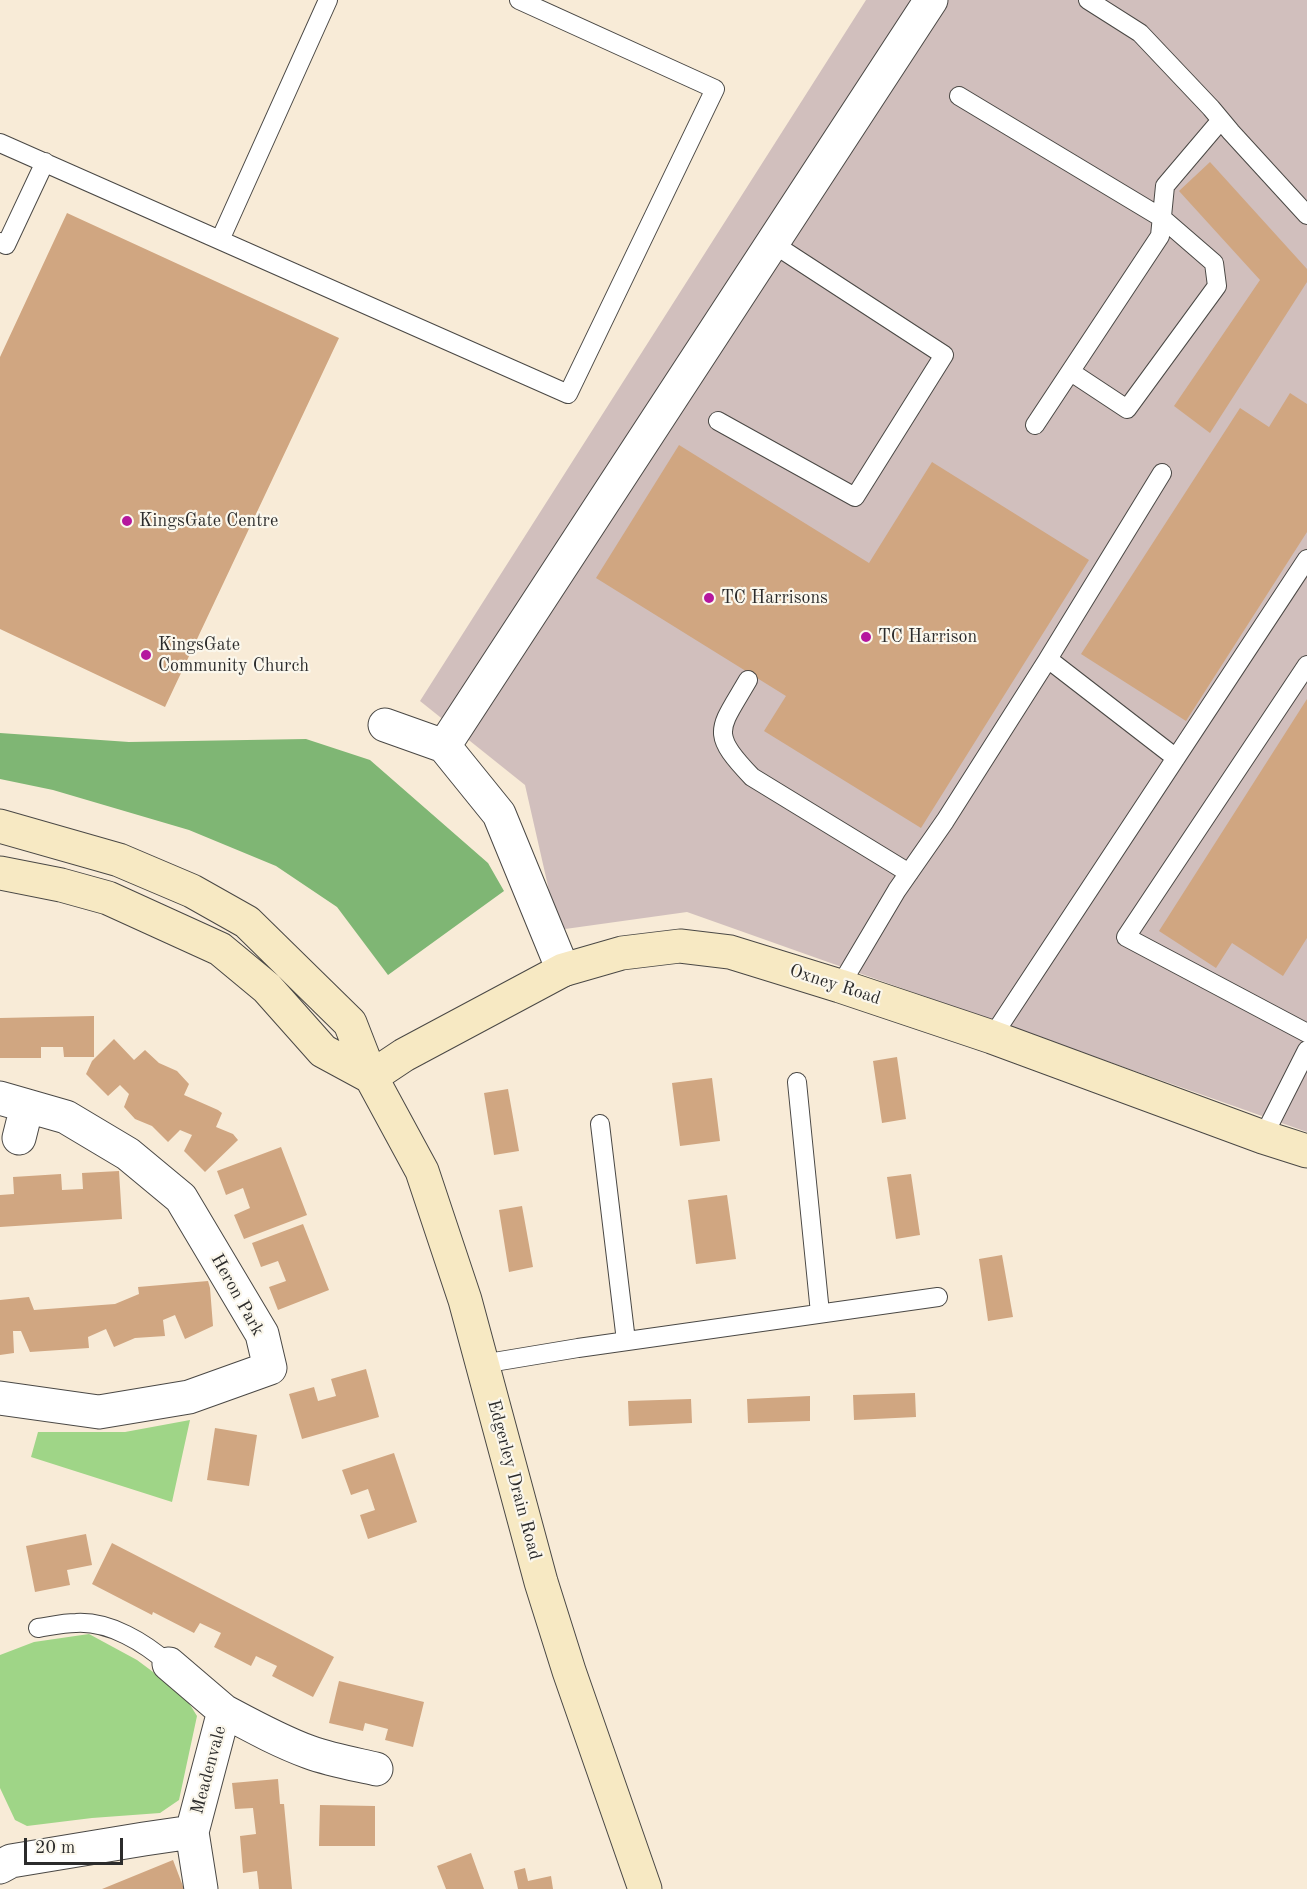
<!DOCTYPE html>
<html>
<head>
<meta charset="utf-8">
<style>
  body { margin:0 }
  #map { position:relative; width:1307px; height:1889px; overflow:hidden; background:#f8ebd7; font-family:"Old Standard TT",serif }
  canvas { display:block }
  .scale { position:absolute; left:24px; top:1838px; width:99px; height:27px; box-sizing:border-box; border:3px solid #2b2b2b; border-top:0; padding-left:8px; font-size:18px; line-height:21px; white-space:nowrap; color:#2b2b2b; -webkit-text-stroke:4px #fbf7ec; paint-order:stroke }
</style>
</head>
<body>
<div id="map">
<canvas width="1307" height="1889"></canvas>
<div class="scale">20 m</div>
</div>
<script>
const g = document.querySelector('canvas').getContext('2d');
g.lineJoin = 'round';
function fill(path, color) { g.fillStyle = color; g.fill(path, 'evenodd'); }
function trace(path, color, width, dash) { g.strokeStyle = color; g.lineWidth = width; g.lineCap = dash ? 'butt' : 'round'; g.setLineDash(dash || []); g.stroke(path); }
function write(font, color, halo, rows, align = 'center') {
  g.font = font + ' "Old Standard TT",serif'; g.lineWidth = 4.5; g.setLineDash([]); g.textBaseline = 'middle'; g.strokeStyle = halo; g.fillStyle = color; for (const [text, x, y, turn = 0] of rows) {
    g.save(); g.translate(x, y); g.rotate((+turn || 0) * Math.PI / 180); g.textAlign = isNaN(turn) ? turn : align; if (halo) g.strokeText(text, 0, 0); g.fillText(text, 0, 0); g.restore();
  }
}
const industrial = new Path2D(`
  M866,0h441v1132l-620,-220 -129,18 -33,-145 -105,-84z`);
const green = new Path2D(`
  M190,1420l-18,82 -141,-45 7,-25h87z
  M89,1634l48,26 47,35 13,21 -18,84 -19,13 -68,5 -65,8 -12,-6 -15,-32v-133l34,-13z`);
const forest = new Path2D(`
  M0,733l129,9 177,-3 64,21 118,103 16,28 -116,84 -51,-68 -61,-41 -87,-36 -136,-40 -53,-11z`);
const building = new Path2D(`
  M1210,162l97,107v13l-97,151 -36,-27 86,-126 -81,-89z
  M67,213l272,125 -174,369 -165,-78v-272z
  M1290,393l17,11v128l-121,189 -105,-67 159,-246 29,19z
  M679,445l190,118 63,-101 157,98 -168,268 -157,-97 22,-35 -190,-118z
  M1307,699v239l-24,38 -51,-33 -16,25 -57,-37z
  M94,1016v41h-30l-1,-10h-22v11h-41v-40z
  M114,1039l20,21 11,-10 14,13 18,8 12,13 -5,11 34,15 4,3 -6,14 17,7 5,6 -33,32 -21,-21 8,-16 -12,-5 -12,12 -16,-16 -17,-7 -11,-12 5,-13 -9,-9 -12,11 -22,-22 6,-13z
  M897,1057l9,62 -24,4 -9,-62z
  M712,1078l8,63 -40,5 -8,-63z
  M508,1089l11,62 -25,4 -10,-62z
  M281,1147l26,68 -63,24 -10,-24 16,-7 -7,-20 -17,7 -9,-24z
  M119,1171l3,48 -122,8v-32l14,-1 -1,-17 48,-3 1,16 21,-1 -1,-16z
  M911,1174l9,61 -24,4 -9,-62z
  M727,1195l9,64 -40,5 -8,-64z
  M522,1206l11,61 -24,5 -10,-62z
  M303,1224l26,66 -51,20 -9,-23 17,-6 -8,-20 -17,6 -9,-24z
  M1002,1255l11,62 -25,4 -9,-62z
  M208,1281l2,7 3,38 -28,13 -10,-24 -12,5 2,16 -30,2 -21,9 -8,-18 -18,8 1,11 -59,4 -9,-21h-8l1,22 -14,2v-55l29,-3 5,13 81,-6 24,-10 -1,-7z
  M366,1369l13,48 -77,22 -13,-45 25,-7 4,14 18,-5 -5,-17z
  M915,1393l1,24 -62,3 -1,-25z
  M810,1396v25l-62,2 -1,-24z
  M691,1399l1,24 -63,3 -1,-25z
  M215,1428l42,7 -8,51 -42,-6z
  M394,1453l23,69 -49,17 -8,-24 15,-5 -7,-21 -17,6 -9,-25z
  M86,1534l6,31 -25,5 3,15 -35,7 -9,-46z
  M112,1543l222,114 -21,40 -41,-21 5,-10 -21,-10 -5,10 -37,-19 7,-14 -21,-10 -6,10 -41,-21 -1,3 -60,-31z
  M339,1681l85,21 -11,45 -28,-7 3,-11 -23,-6 -2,8 -34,-8z
  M278,1779l2,25h4l8,85h-33l-2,-18 -14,2 -3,-37 16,-2 -3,-26 -18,1 -3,-26z
  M320,1805l55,1v40h-56z
  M471,1853l13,36h-38l-9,-23z
  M173,1860l11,29h-82z
  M525,1868l3,13 23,-5 2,13h-35l-4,-18z`);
const lane = new Path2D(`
  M1088,0l52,33 71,75 20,24 76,83
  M959,96l203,122 52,45 3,23 -90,123 -56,-37
  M0,143l568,251 147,-305 -196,-89
  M220,240l108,-240
  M0,242l6,3 39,-83
  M718,421l137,76 89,-142 -172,-112
  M1035,425l125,-189 5,-50 56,-66
  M1048,659l114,-186
  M1307,665l-181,272 181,96
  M748,680c-29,50 -39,52 4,97l157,96
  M840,986l57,-96 48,-69 103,-162 128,99
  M992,1037l315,-478
  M797,1082l23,231
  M600,1124l26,217
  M1263,1137l44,-87
  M482,1364l96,-16 360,-51
  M38,1628c13,-2 25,-5 38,-5 34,-2 69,20 93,41`);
const street = new Path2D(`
  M385,725l59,21 55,68 64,156
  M444,746l487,-746
  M0,1098l66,19 62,37 53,44 81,136 8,34 -81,29 -90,15 -99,-14
  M19,1138l8,-32
  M169,1664l55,47
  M192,1832l9,57
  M0,1867l11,-6 133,-22 48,-7 32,-121c28,15 55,30 85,41 22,8 45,12 67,17`);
const secondary = new Path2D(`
  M0,826l119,34 73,31 55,31 103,101 21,54 51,94 43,129 76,282 28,89 76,218
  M0,873l61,12 47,13 112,51 47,39 56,63 48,26
  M371,1077l33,-22 159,-85 59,-17 58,-7 50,6 110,34 152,51 271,100 44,14`);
const markers = [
  [127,521,6,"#b5179e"],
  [709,598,6,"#b5179e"],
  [866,637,6,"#b5179e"],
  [146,655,6,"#b5179e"]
];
const poiNames = [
  ["KingsGate Centre",139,521],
  ["TC Harrisons",721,598],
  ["TC Harrison",878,637],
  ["KingsGate",158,645],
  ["Community Church",158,666]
];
const streetNames = [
  ["Oxney Road",835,985,18],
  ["Heron Park",237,1295,61],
  ["Edgerley Drain Road",514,1480,75],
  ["Meadenvale",209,1770,-75]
];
fill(industrial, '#d1bfbd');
fill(green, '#9fd587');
fill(forest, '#7fb674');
fill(building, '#d0a681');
trace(lane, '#4a4845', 20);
trace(street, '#4a4845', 35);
trace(secondary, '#4a4845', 35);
trace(lane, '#fff', 18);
trace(street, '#fff', 33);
trace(secondary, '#f7e9c3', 33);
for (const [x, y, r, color] of markers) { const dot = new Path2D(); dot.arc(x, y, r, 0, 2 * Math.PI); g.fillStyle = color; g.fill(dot); trace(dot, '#fbf7ec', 2); }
write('18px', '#2b2b2b', '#fbf7ec', poiNames, 'left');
write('18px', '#2b2b2b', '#fbf7ec', streetNames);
</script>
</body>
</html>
